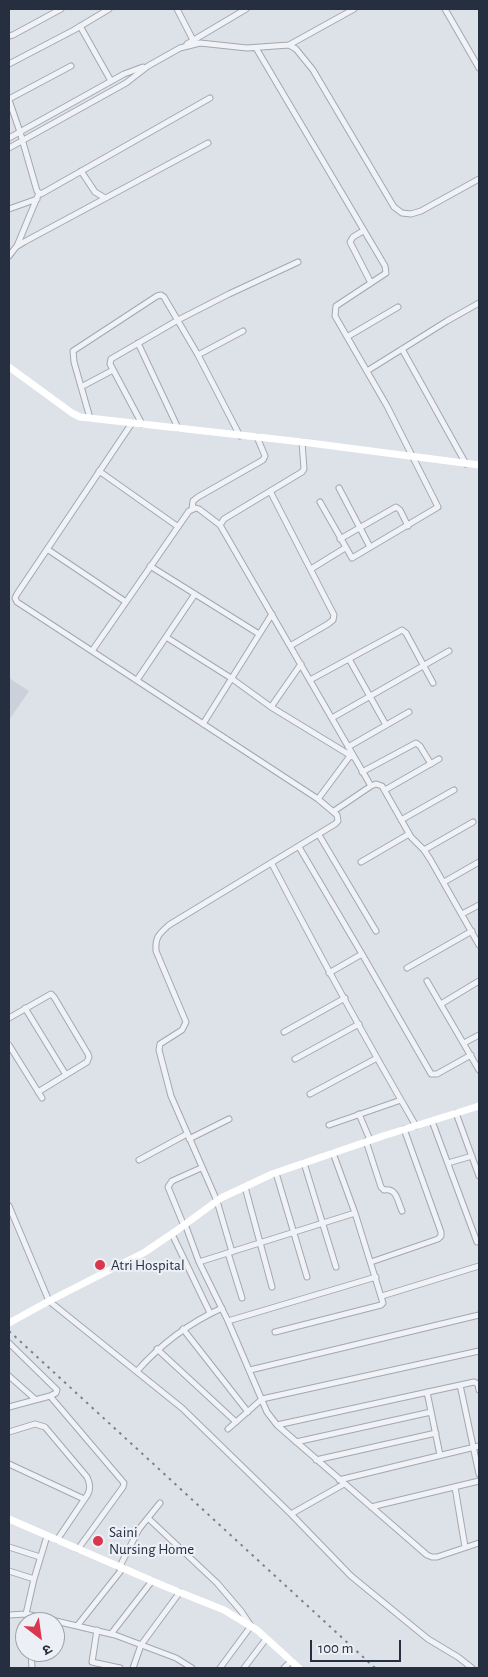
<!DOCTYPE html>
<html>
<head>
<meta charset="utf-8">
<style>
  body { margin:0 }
  #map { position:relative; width:488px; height:1677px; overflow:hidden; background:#dde1e8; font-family:"Alegreya Sans","Noto Sans Devanagari",sans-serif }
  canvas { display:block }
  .frame { position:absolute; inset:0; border:10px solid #252f40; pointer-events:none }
  .north { position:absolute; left:15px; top:1612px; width:50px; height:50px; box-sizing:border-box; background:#ecf0f6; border:1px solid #9ca3ad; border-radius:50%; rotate:150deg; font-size:14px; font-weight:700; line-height:20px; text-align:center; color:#252f40 }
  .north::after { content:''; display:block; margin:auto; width:18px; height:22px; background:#d8374d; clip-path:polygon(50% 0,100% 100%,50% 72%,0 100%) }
  .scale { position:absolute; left:310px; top:1640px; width:91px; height:22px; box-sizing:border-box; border:2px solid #252f40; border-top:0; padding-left:6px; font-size:15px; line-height:18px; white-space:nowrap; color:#252f40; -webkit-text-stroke:4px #ecf0f6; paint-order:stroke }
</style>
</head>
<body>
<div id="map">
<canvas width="488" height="1677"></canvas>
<div class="frame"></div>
<div class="north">उ</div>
<div class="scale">100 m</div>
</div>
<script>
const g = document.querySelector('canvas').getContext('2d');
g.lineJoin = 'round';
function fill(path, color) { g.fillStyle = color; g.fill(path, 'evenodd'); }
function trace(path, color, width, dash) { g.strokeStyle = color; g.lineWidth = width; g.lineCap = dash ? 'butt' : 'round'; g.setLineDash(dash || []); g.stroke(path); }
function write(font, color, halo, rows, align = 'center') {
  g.font = font + ' "Alegreya Sans",sans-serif'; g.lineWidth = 4.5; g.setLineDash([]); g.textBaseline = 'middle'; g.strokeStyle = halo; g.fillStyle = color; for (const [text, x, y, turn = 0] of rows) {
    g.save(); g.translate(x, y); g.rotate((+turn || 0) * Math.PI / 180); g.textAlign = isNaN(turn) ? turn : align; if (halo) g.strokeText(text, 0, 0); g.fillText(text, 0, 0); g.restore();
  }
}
const built = new Path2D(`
  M9,678l20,13 -20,29z`);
const street = new Path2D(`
  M177,9l16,31
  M445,9l34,59
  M80,26l31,55
  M9,36l4,-1 48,-26
  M187,44l59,-35
  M289,45l65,-36
  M256,48l129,218 1,7 -3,2 -47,31 -1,10 52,90 51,101 -86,51 -32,-56
  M9,64l65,-34 35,-21
  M9,99l62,-33
  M9,100l11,32 17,59 4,3 169,-96
  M9,138l115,-64 19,-7
  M9,148l117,-65 22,-17 32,-18 20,-5 47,5 42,-3 7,4 17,21 81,137 8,6 9,1 10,-3 58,-32
  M81,171l14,21 10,6
  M9,209l28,-10
  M363,231l-10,6 -3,5 21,41
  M17,246l22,-53
  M9,256l7,-9 8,-5 184,-99
  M347,337l51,-30
  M138,343l40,85
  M402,349l64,115
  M198,355l45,-24
  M367,371l80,-50 32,-18
  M81,387l32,-17
  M90,418l-16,-56 -1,-11 84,-55 4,-1 3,2 34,58 42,81
  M132,423l-115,171 -2,4 2,4 301,197 19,16 1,6 -3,3 -166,101c-10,9 -14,12 -13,26l30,71 -4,8 -22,14 -1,6 12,46 46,105 15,51
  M142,424l-32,-60 1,-5 67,-39 51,-26 69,-32
  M302,442l2,27 -2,3 -78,47 -4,6 151,261
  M99,471l78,55
  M339,488l31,59
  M270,491l64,124 -1,5 -5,4 -38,22
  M192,509l1,-8 5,-4 65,-37 2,-4 -8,-19
  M340,539l56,-32 4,3 8,16
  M47,549l79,53
  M150,566l109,68
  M311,569l34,-21
  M166,637l65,41 40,29 82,50
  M92,651l97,-140 7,-3 3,1 21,16
  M349,659l37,66
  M137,680l58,-86
  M310,680l92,-50 4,3 27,50
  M271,707l30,-43
  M332,718l117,-67
  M203,724l69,-110
  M348,747l61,-35
  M362,772l54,-29 4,3 11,18
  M385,790l54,-31
  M318,799l32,-43
  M334,811l37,-25 5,-2 6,2 29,51 13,13 6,9 49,86
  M401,820l53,-30
  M319,835l57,96
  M299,847l63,107 68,118 1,2h6l34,-19
  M424,850l49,-28
  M361,862l48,-28
  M272,864c46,88 94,176 144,262
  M444,882l35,-20
  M462,914l17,-9
  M407,968l65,-37
  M329,973l33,-19
  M427,981l52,89
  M441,1004l38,-23
  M25,1008l41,67
  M9,1018l42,-24 3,3 34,57 1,3 -2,5 -49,30
  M284,1032l61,-34
  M464,1043l15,-8
  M9,1045l33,53
  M295,1059l64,-35
  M310,1094l67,-36
  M456,1113l23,63
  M359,1114l11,26
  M432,1121l45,121
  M329,1125l72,-25
  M189,1139l40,-20
  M366,1141l15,46 3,3c13,-2 13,10 18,21
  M139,1160l48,-26
  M304,1163l32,104
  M448,1163l24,-7
  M276,1173l31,104
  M245,1187l27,100
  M9,1206l40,95 133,107 109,106 60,62 77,63 30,18 14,11
  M185,1224l14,38 29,59 39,91 10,13 150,130 5,2h5l42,-14
  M184,1226l-16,-39 4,-6 29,-13
  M172,1234l38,79
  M228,1253l14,45
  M199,1262l156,-49
  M371,1262l67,-23 3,-3v-4l-37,-103
  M382,1296l97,-30
  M228,1321l148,-44
  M183,1329l65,83
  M275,1332l106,-27 2,-2 -28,-90 -22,-60
  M9,1343l48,47 -1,3 -6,3
  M157,1349l79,73
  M250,1370l229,-55
  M137,1371c24,-27 52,-48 85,-63
  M9,1376l26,23
  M460,1385l19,89
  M427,1392l13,63
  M9,1407l41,-11 74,87 -1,4 -45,62
  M277,1425l197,-43 4,2 1,6
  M228,1429l34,-30 217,-48
  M9,1432l26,-8 10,3 42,50c3,6 4,11 1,17l-31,46
  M296,1442l135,-30
  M316,1460l120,-27
  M9,1464l75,35
  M339,1480l140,-34
  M455,1487l10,60
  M371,1507l108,-26
  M291,1514l53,-30
  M148,1518l69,65 24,28 10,15 -31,42
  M9,1547l31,10
  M119,1568l20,-39 21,-26
  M9,1571l25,8
  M26,1614l8,-35 13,-43
  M9,1615l17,-1 89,21 61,23 16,10
  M77,1626l46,-58
  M97,1630l-5,32 28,6
  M111,1634l41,-53
  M31,1652l1,16
  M133,1668l8,-23 39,-53
  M244,1668l22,-29
  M284,1668l7,-7`);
const secondary = new Path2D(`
  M9,367l63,46 8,4 222,25 177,23
  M9,1323l40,-22 96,-49 31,-21 45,-33 51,-24 111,-38 96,-30
  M9,1519l155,67 60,24 33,20 42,38`);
const rail = new Path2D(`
  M9,1331l366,337`);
const markers = [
  [100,1265,6,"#d8374d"],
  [98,1541,6,"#d8374d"]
];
const poiNames = [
  ["Atri Hospital",111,1265],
  ["Saini",109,1532],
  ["Nursing Home",109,1549]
];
fill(built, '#cbd0da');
trace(street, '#a2a8b2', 7);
trace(street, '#f0f2f6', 5);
trace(secondary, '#fff', 7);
trace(rail, '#758093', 2, [2.5, 5]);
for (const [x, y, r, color] of markers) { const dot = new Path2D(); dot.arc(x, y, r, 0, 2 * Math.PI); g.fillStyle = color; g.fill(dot); trace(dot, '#ecf0f6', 2); }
write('15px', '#252f40', '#ecf0f6', poiNames, 'left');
</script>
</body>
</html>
